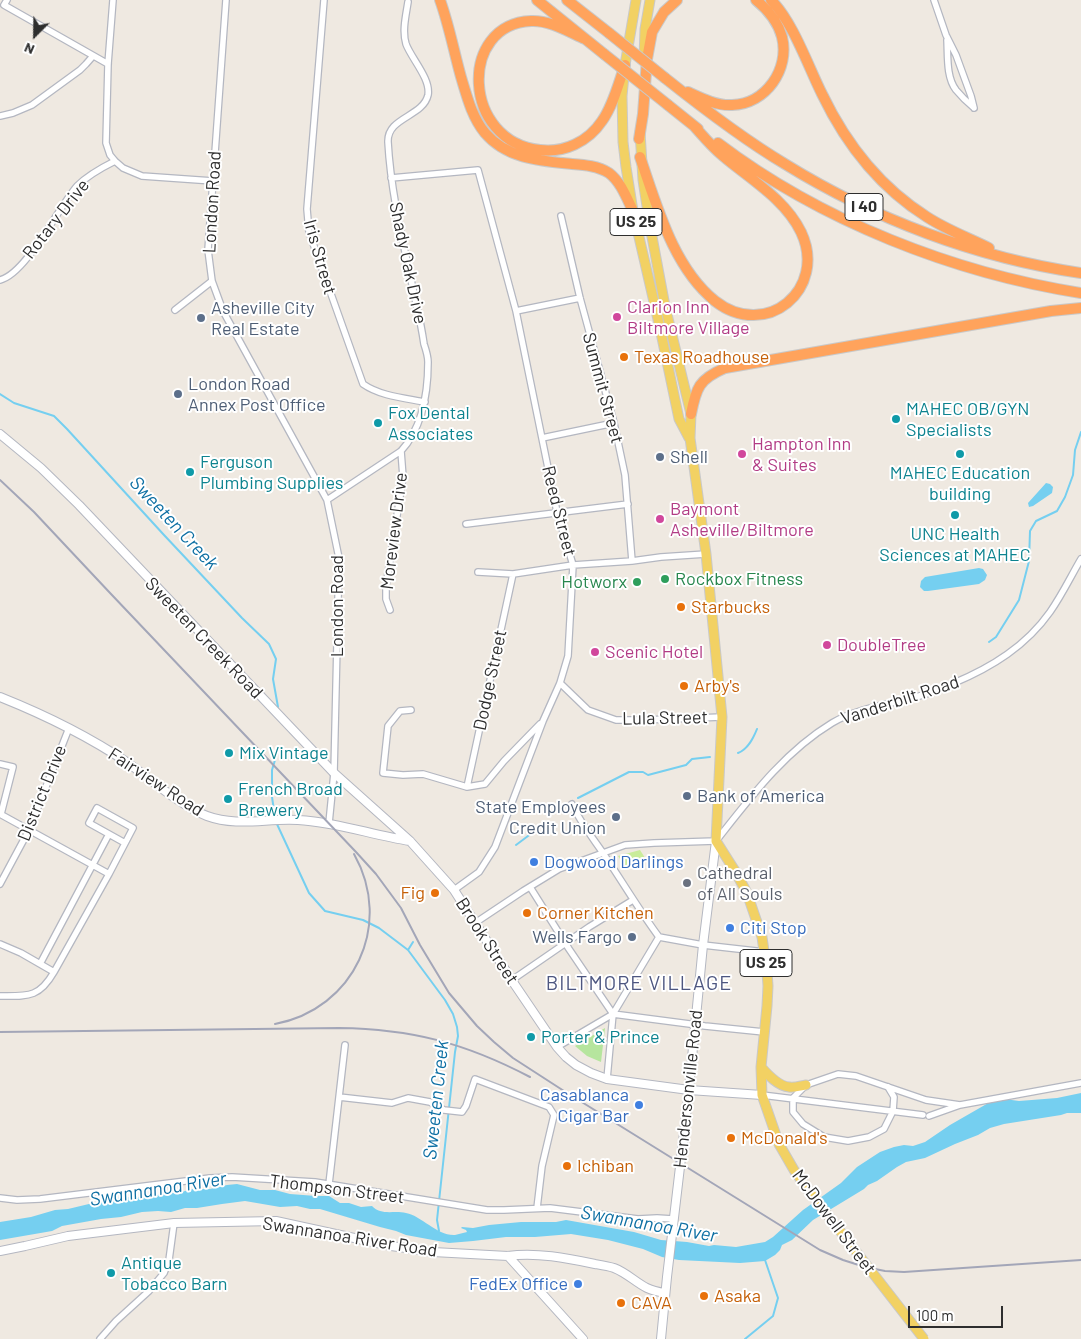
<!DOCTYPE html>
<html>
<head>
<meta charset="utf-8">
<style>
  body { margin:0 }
  #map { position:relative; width:1081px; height:1339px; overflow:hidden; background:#efe9e1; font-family:Barlow,sans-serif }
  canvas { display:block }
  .north { position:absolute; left:10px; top:10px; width:50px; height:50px; -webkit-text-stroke:4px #fff; paint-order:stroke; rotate:203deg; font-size:14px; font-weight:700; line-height:20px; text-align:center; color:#2e2e2e }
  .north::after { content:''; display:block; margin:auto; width:18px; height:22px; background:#2e2e2e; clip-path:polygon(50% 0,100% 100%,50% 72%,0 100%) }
  .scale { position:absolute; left:908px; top:1306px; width:95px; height:22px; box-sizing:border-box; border:2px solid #2e2e2e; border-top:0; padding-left:6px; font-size:15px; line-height:18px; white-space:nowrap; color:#2e2e2e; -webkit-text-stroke:4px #fff; paint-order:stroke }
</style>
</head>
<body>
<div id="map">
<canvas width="1081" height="1339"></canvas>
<div class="north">N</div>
<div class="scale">100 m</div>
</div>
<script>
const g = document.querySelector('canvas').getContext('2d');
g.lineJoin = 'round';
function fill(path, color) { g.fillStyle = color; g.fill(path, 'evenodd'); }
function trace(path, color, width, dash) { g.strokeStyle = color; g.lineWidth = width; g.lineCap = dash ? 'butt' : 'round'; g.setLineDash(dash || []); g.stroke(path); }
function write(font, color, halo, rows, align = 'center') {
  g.font = font + ' Barlow,sans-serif'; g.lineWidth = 4; g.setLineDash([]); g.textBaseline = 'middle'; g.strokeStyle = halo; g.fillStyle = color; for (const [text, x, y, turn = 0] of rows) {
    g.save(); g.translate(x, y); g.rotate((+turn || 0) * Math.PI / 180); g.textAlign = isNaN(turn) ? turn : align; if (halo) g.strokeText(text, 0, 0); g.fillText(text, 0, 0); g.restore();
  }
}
const green = new Path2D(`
  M605,1028l-4,34 -14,-6 -12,-10z`);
const pitch = new Path2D(`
  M640,850l7,11 -21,7 -8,-12z`);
const water = new Path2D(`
  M1046,483l4,1 3,3 -1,6 -19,13 -4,1 -1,-4z
  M979,568l4,1 4,6 -2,5 -6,4 -51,7h-4l-4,-4 1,-6 4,-4z
  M1081,1093v20h-14l-6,2 -57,9 -14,4 -12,7 -23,9 -30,14 -19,4 -9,5 -20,14 -9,4 -4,4 -51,31 -21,20 -10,5 -2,5 -5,5 -10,6 -25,2 -61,-3 -17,-3 -19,-8 -35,-9 -37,-6 -36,3h-29l-33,4 -24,2 -43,-8 -10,-4 -16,-4 -60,-18h-10l-13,-3 -17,1 -35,-6 -23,3 -25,4h-12l-14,4 -13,-1 -16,1 -21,5 -20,2 -39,7 -10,5 -52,9v-18l31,-5 24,-7 13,-1 46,-11 17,-1h18l15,-4 17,-1 12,-3h17l17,-4 10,-1 23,6h15l15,4 26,2h13l11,7h9l12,4 11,-1c9,10 22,4 34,7 16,3 31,23 49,22 4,-1 8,-2 12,-3l-1,-2 -5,-2 1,-1 11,1 16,-3 32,-3h35l10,-2 68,12 27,8 26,2 22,4 5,-1 22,2 29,-5 8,-5 30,-27 38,-27 16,-16 23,-15 14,-5 10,-2 9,1 12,-4 25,-17 47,-27 22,3 38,-3z`);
const stream = new Path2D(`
  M0,394l14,9 40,13 13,13 97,106 78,83 27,26 7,15 -3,20 5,28
  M989,642l7,-5 23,-37 10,-39 1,-30 6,-10 21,-10 8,-14 8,-22 2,-25 6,-18
  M738,753c10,-4 15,-14 19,-24
  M578,798l51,-26h14l5,3 38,-10 6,-6 18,-2
  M275,817l-3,-20v-27l6,-20
  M276,822l33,71 16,18 38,9 16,8 29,22 37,50 8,14 4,13 1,9 -3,16 -18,168 2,11
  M516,845l28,-21
  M408,950l5,-8
  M745,1339l28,-23 5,-18 -13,-38`);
const street = new Path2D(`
  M7,0l-3,5 104,59
  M113,0l-5,64 -2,79 4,12 5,6 8,7 19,8 71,5
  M226,0l-18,250 4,31 11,30 104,189 12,58 -5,215 -5,50
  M324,0l-17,209 2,23 54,152c17,12 41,14 62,18
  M934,0l12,35 10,20 15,41 3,12
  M947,40c1,16 -1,37 9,50 5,6 11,12 17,17
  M0,116l13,-3 19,-8 48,-35 6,-6 7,-8
  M391,178l87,-8 38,141 41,201 16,53 -5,91 -8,27 -17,38 -48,126 -16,25 -25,18
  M561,216l19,82 34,125 11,52 7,86
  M0,280c26,-6 58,-72 77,-94 11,-11 24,-18 38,-25
  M175,310l37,-29
  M516,311l64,-13
  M542,438l72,-15
  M327,500l74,-49c22,-24 27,-57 27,-89 0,-6 -2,-12 -4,-18 -2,-14 -5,-28 -8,-41 -11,-53 -25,-107 -28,-161 -1,-25 35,-25 40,-47 3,-16 -17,-37 -22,-51 -4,-13 0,-29 2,-42
  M466,524l162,-20
  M478,572l35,2 60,-9 59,-4 29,-4 45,-3
  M390,610l-4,-11v-13l17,-109 -2,-26
  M560,683l28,27 28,10h27l79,-3
  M411,710l-11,1 -12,15 -5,47 20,2 20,-1 44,13 18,-3 19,-23 36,-37
  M0,764l13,3 -12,47
  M467,787l46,-213
  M572,804c8,18 20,33 31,49 19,28 36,57 56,84l44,8 62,7
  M0,814l109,60 -55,98c-15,26 -26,24 -54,24
  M109,874l24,-46 -36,-20 -8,15 36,20
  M0,884l29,-54 40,-102
  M530,887l39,62 44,65 92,12 59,6
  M475,923l48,-32 36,-22 66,-24 29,-2 62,-2c34,-43 68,-89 116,-118 27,-16 61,-19 91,-28 11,-3 21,-7 31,-12 38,-16 72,-37 96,-71 12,-17 21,-36 31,-53
  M0,944l21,9 33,19
  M40,964l69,-130
  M512,980l77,-53 44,-27
  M557,1047l56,-33
  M607,1079l6,-65 46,-77
  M888,1087l6,10 -1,14 -9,18 -15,8 -21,4 -24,-4 -21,-13 -10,-12v-14l13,-13 32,-11 18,2 70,24 34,5
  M762,1095l161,20
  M339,1097l53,6 16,-5 22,4 14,8 18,2 4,-6 9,-27 74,28 5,8 -12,51 -5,42
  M929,1116l31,-11 121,-22
  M329,1184l16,-139
  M0,1198l17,2 23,-1 170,-21 22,-1 83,5 172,28h17l46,-2 88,11 19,-1 16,1
  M100,1339l16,-18 33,-30 15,-18 5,-13 5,-37`);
const secondary = new Path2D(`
  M0,434l41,34 38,37 255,268 76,68 44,49 61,95 42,62 9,10 10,8 15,8 16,6 82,11 73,5
  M0,697c45,18 88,39 128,66 24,17 53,43 79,53 30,11 60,2 91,4 38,2 74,15 112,21
  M0,1251l25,-5 43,-10 106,-13 102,-2 115,25 22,3 20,3 75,4c28,-4 59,2 87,8 6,1 13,2 19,4 13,5 21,14 33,20 6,3 12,4 18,5
  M508,1256l75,83
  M661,1339l6,-62 21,-178 15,-154 13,-104`);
const primary = new Path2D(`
  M636,0l-11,65 -3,31 1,46 3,25 7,44 27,117 19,91 10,19
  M644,59l1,-30 5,-29
  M640,132l3,48 7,46 15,80 26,108 -1,24 16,116 16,163 -6,124 19,30 12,22 15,44 5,35 1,14 -1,20 -6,61 1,28 17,49
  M761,1067c7,8 17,19 28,20 5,1 11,-1 17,-2`);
const highway = new Path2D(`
  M440,0c9,25 14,52 21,77 6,20 11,40 24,56 22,26 56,28 87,31 13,1 26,2 37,9 12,9 18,26 24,38
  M537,0l67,54
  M567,0l42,33
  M771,0c22,22 37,66 51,94 24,50 59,94 105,123 20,13 42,21 62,31
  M585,39c-16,-7 -35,-19 -54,-18 -73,3 -69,121 9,129 24,3 48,-8 62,-29 11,-15 17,-39 23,-56
  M665,78c39,31 78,61 120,86 89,55 192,94 296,109
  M688,92c13,6 29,14 44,13 34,-1 58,-36 50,-68 -4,-15 -15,-28 -26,-37
  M668,105l30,24
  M639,139l4,-25 4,-55 5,-27 12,-20 13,-12
  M718,143c103,78 236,130 363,150
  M640,157c17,49 33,110 75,144 51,40 113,-12 86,-69 -16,-33 -51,-53 -78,-76 -11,-9 -20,-20 -29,-30
  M691,414c5,-26 8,-35 34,-46l326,-57 30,-3`);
const rail = new Path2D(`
  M0,480l34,32 77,82 245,258 20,22 25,34 19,37 29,48 28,33 17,16 19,16 51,33 256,159 23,10 22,7 20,4 19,1 177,-12
  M275,1024c79,-15 119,-99 79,-170
  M0,1032l339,-4c73,1 126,15 191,49`);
const primaryBridge = new Path2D(`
  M779,1144l15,26 15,21 115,148`);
const highwayBridge = new Path2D(`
  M609,33l56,45
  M604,54l64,51`);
const markers = [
  [617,317,5,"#d1479c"],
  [201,318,5,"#5c6f8a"],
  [624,357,5,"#e8710a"],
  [178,394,5,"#5c6f8a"],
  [896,419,5,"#0f9aa8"],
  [378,423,5,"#0f9aa8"],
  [742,454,5,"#d1479c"],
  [960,454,5,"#0f9aa8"],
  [660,457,5,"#5c6f8a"],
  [190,472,5,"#0f9aa8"],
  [955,515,5,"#0f9aa8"],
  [660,519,5,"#d1479c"],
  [665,579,5,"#2e9e5b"],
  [637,582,5,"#2e9e5b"],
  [681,607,5,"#e8710a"],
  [827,645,5,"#d1479c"],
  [595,652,5,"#d1479c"],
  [684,686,5,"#e8710a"],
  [229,753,5,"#0f9aa8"],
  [687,796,5,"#5c6f8a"],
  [228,799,5,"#0f9aa8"],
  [616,817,5,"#5c6f8a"],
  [534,862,5,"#3f7fe0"],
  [687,883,5,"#6b7280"],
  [435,893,5,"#e8710a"],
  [527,913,5,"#e8710a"],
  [730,928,5,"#3f7fe0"],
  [632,937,5,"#5c6f8a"],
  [531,1037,5,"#0f9aa8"],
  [639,1105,5,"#3f7fe0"],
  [731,1138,5,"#e8710a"],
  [567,1166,5,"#e8710a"],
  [111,1273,5,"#0f9aa8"],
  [578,1284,5,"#3f7fe0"],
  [704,1296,5,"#e8710a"],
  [621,1303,5,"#e8710a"]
];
const shields = [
  [864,207,38],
  [636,222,52],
  [766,963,52]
];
const shieldNames = [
  ["I 40",864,207],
  ["US 25",636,222],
  ["US 25",766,963]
];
const streetNames = [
  ["London Road",212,202,-87],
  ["Rotary Drive",56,219,-52],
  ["Iris Street",320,257,74],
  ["Shady Oak Drive",408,263,78],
  ["Summit Street",603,388,75],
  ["Reed Street",559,511,76],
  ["Moreview Drive",394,531,-83],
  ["London Road",337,606,-90],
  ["Sweeten Creek Road",204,638,46],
  ["Dodge Street",490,680,-78],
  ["Vanderbilt Road",900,700,-18],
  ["Lula Street",665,718,-1],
  ["Fairview Road",156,782,33],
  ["District Drive",42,793,-68],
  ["Brook Street",487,941,57],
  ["Hendersonville Road",688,1089,-84],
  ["Thompson Street",337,1189,7],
  ["McDowell Street",834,1222,53],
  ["Swannanoa River Road",350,1237,9]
];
const hotelNames = [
  ["Clarion Inn",627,307],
  ["Biltmore Village",627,328],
  ["Hampton Inn",752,444],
  ["& Suites",752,465],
  ["Baymont",670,509],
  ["Asheville/Biltmore",670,530],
  ["DoubleTree",837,645],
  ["Scenic Hotel",605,652]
];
const serviceNames = [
  ["Asheville City",211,308],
  ["Real Estate",211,329],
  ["London Road",188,384],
  ["Annex Post Office",188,405],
  ["Shell",670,457],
  ["Bank of America",697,796],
  ["State Employees",606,807,"right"],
  ["Credit Union",606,828,"right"],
  ["Wells Fargo",622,937,"right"]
];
const foodNames = [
  ["Texas Roadhouse",634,357],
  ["Starbucks",691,607],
  ["Arby's",694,686],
  ["Fig",425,893,"right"],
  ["Corner Kitchen",537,913],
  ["McDonald's",741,1138],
  ["Ichiban",577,1166],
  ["Asaka",714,1296],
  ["CAVA",631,1303]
];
const cultureNames = [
  ["MAHEC OB/GYN",906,409],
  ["Specialists",906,430],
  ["Fox Dental",388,413],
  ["Associates",388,434],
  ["Ferguson",200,462],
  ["Plumbing Supplies",200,483],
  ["MAHEC Education",960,473,"center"],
  ["building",960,494,"center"],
  ["UNC Health",955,534,"center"],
  ["Sciences at MAHEC",955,555,"center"],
  ["Mix Vintage",239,753],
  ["French Broad",238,789],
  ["Brewery",238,810],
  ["Porter & Prince",541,1037],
  ["Antique",121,1263],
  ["Tobacco Barn",121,1284]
];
const leisureNames = [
  ["Rockbox Fitness",675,579],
  ["Hotworx",627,582,"right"]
];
const shopNames = [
  ["Dogwood Darlings",544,862],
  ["Citi Stop",740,928],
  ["Casablanca",629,1095,"right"],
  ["Cigar Bar",629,1116,"right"],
  ["FedEx Office",568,1284,"right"]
];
const worshipNames = [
  ["Cathedral",697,873],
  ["of All Souls",697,894]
];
const waterNames = [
  ["Sweeten Creek",174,523,47],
  ["Sweeten Creek",436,1100,-84],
  ["Swannanoa River",158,1189,-9],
  ["Swannanoa River",649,1224,10]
];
const quarterNames = [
  ["BILTMORE VILLAGE",639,983]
];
fill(green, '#b6e59e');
fill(pitch, '#c9ec9a');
fill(water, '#75cff0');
trace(stream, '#75cff0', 2);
trace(street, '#b4b7c1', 8);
trace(secondary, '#b4b7c1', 10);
trace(primary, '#c9c9c9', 11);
trace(highway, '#c9c9c9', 12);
trace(street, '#fff', 5.5);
trace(secondary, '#fff', 8);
trace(primary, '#f2d163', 9);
trace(highway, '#ffa35c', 10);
trace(rail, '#a3a6b8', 2);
trace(primaryBridge, '#c9c9c9', 11, []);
trace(highwayBridge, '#c9c9c9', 12, []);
trace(primaryBridge, '#f2d163', 9);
trace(highwayBridge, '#ffa35c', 10);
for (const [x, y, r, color] of markers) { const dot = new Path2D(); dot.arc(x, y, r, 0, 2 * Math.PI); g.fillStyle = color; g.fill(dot); trace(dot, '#fff', 2); }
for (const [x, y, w] of shields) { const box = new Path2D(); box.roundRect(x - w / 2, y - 13.5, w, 27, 4); g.fillStyle = '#fff'; g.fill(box); trace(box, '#2e2e2e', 1); }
write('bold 16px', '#2e2e2e', null, shieldNames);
write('18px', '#2e2e2e', '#fff', streetNames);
write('18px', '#b23c85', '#fff', hotelNames, 'left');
write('18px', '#4e5e75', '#fff', serviceNames, 'left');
write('18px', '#c56008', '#fff', foodNames, 'left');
write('18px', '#0d838f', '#fff', cultureNames, 'left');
write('18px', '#27864d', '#fff', leisureNames, 'left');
write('18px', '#366cbe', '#fff', shopNames, 'left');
write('18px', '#5b616d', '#fff', worshipNames, 'left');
write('italic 19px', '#0d6fa3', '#fff', waterNames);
g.letterSpacing = '1px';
write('20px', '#4d5680', '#fff', quarterNames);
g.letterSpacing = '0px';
</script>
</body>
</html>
